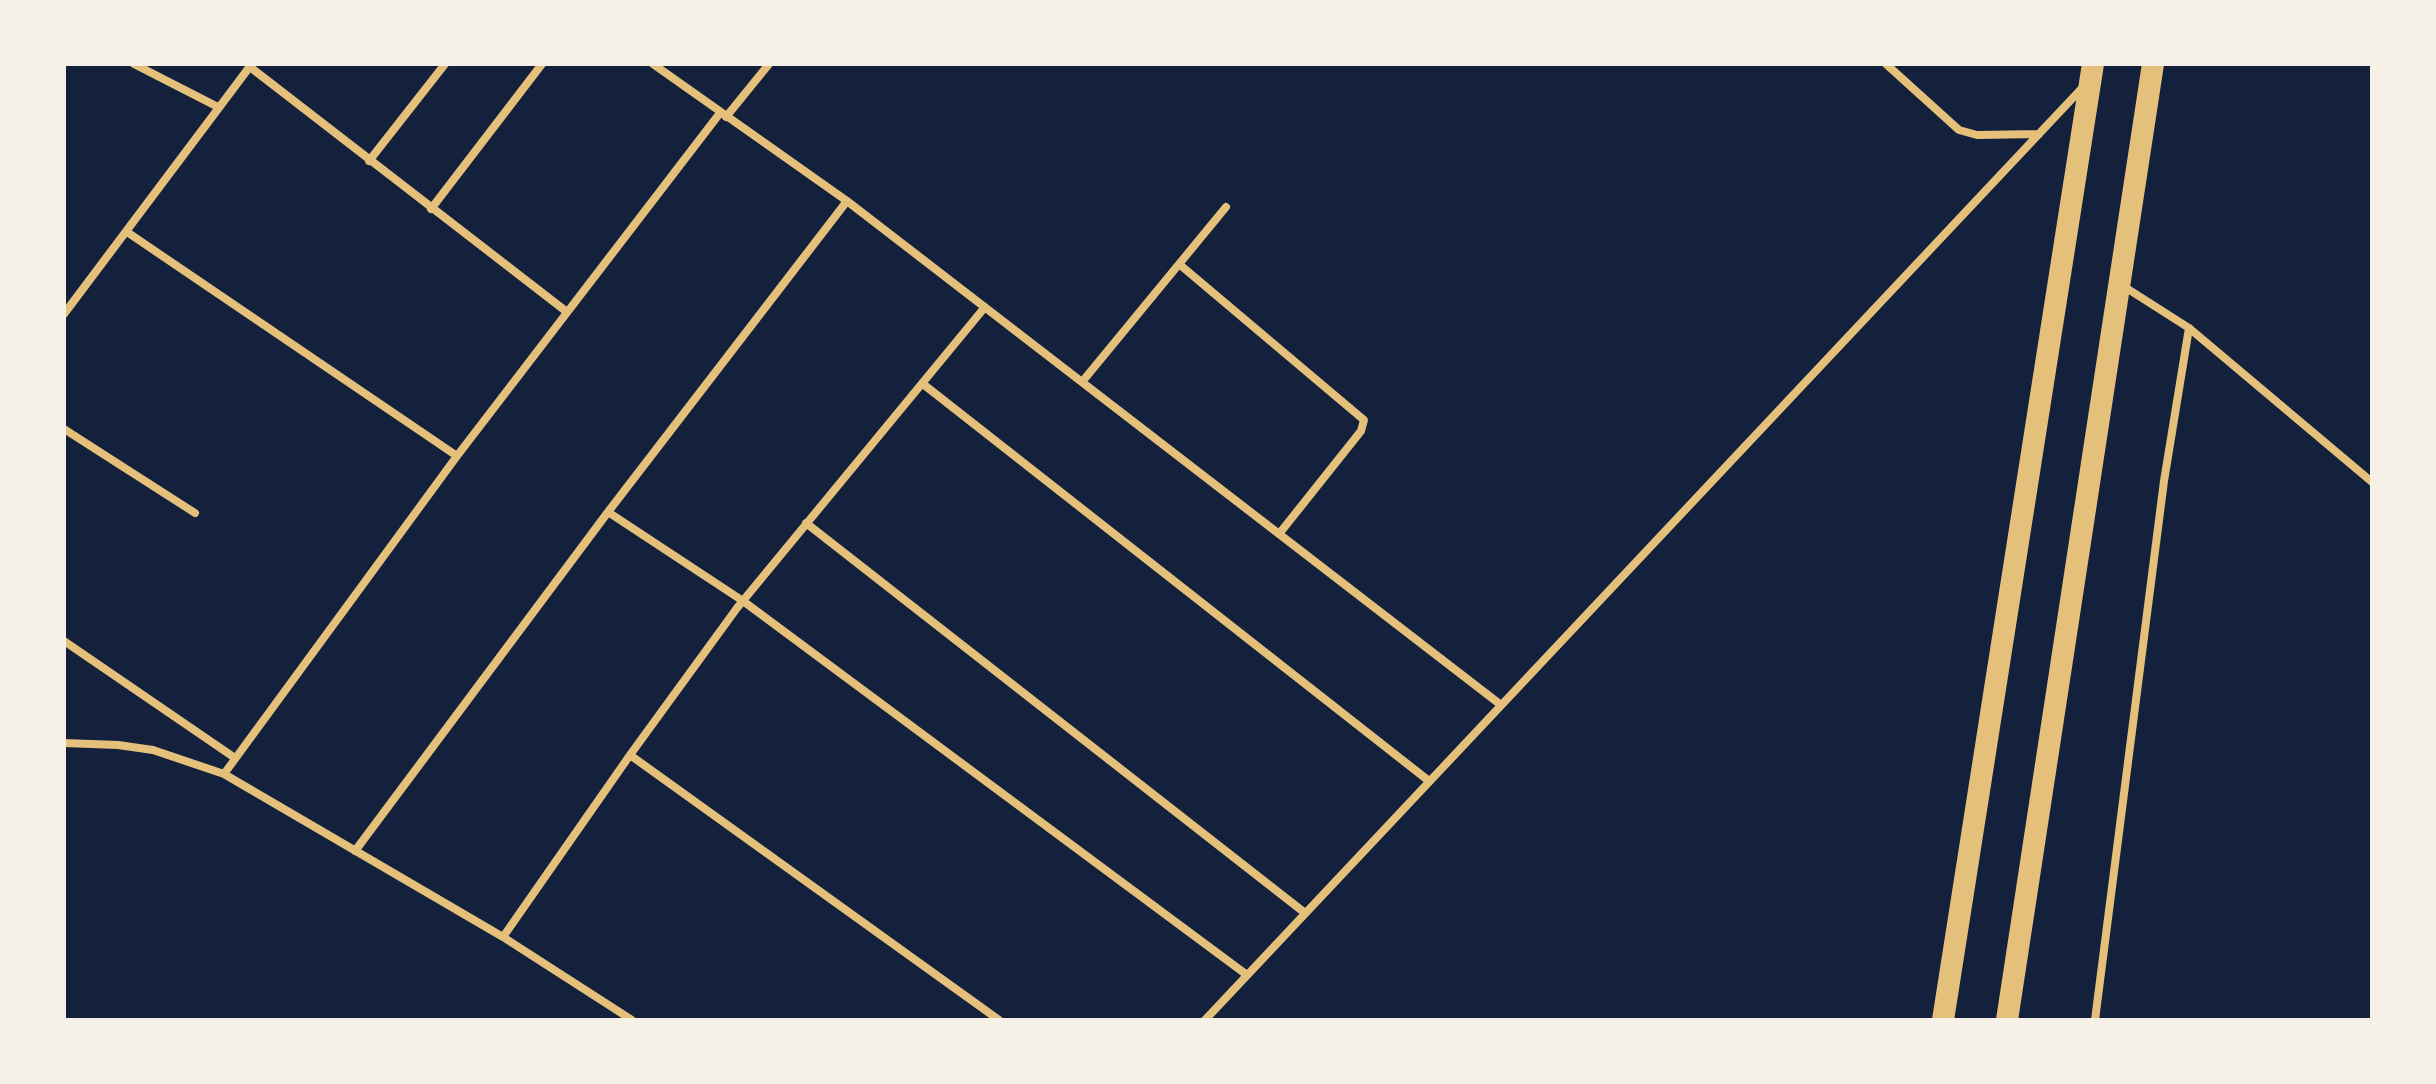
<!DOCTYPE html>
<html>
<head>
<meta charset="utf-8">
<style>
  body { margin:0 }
  #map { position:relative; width:2436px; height:1084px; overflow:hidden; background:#14213d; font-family:Karla,sans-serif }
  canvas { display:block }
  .frame { position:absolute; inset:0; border:66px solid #f6f1e7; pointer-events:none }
</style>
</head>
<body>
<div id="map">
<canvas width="2436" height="1084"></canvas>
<div class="frame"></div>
</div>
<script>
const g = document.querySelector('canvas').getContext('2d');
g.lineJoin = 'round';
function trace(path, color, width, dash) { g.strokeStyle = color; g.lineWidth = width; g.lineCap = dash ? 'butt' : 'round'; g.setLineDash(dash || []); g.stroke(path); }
const minor = new Path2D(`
  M134,64l84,43
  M653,64l194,137 654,504
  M1886,64l73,66 18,5 62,-1
  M250,67l317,245
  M726,117l43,-53
  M369,161l76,-97
  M431,209l111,-145
  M127,232l330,224
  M1179,264l185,156 -3,11 -82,103
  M2120,284l69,44 183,154
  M64,314l187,-249
  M1082,382l144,-175
  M923,384l506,397
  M64,429l131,84
  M608,512l135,89 504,374
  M806,523l499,390
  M64,641l171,117
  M64,743l54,2 35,5 71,24 279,163 129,83
  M630,755l369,265
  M224,774l233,-318 263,-343
  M355,851l253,-339 239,-311
  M503,937l127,-182 107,-147 248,-301
  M1205,1020l880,-935
  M2095,1020l69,-539 25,-153`);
const trunk = new Path2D(`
  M1943,1020l150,-956
  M2007,1020l146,-956`);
trace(minor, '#e5c07b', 8);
trace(trunk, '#e5c07b', 22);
</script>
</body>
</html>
